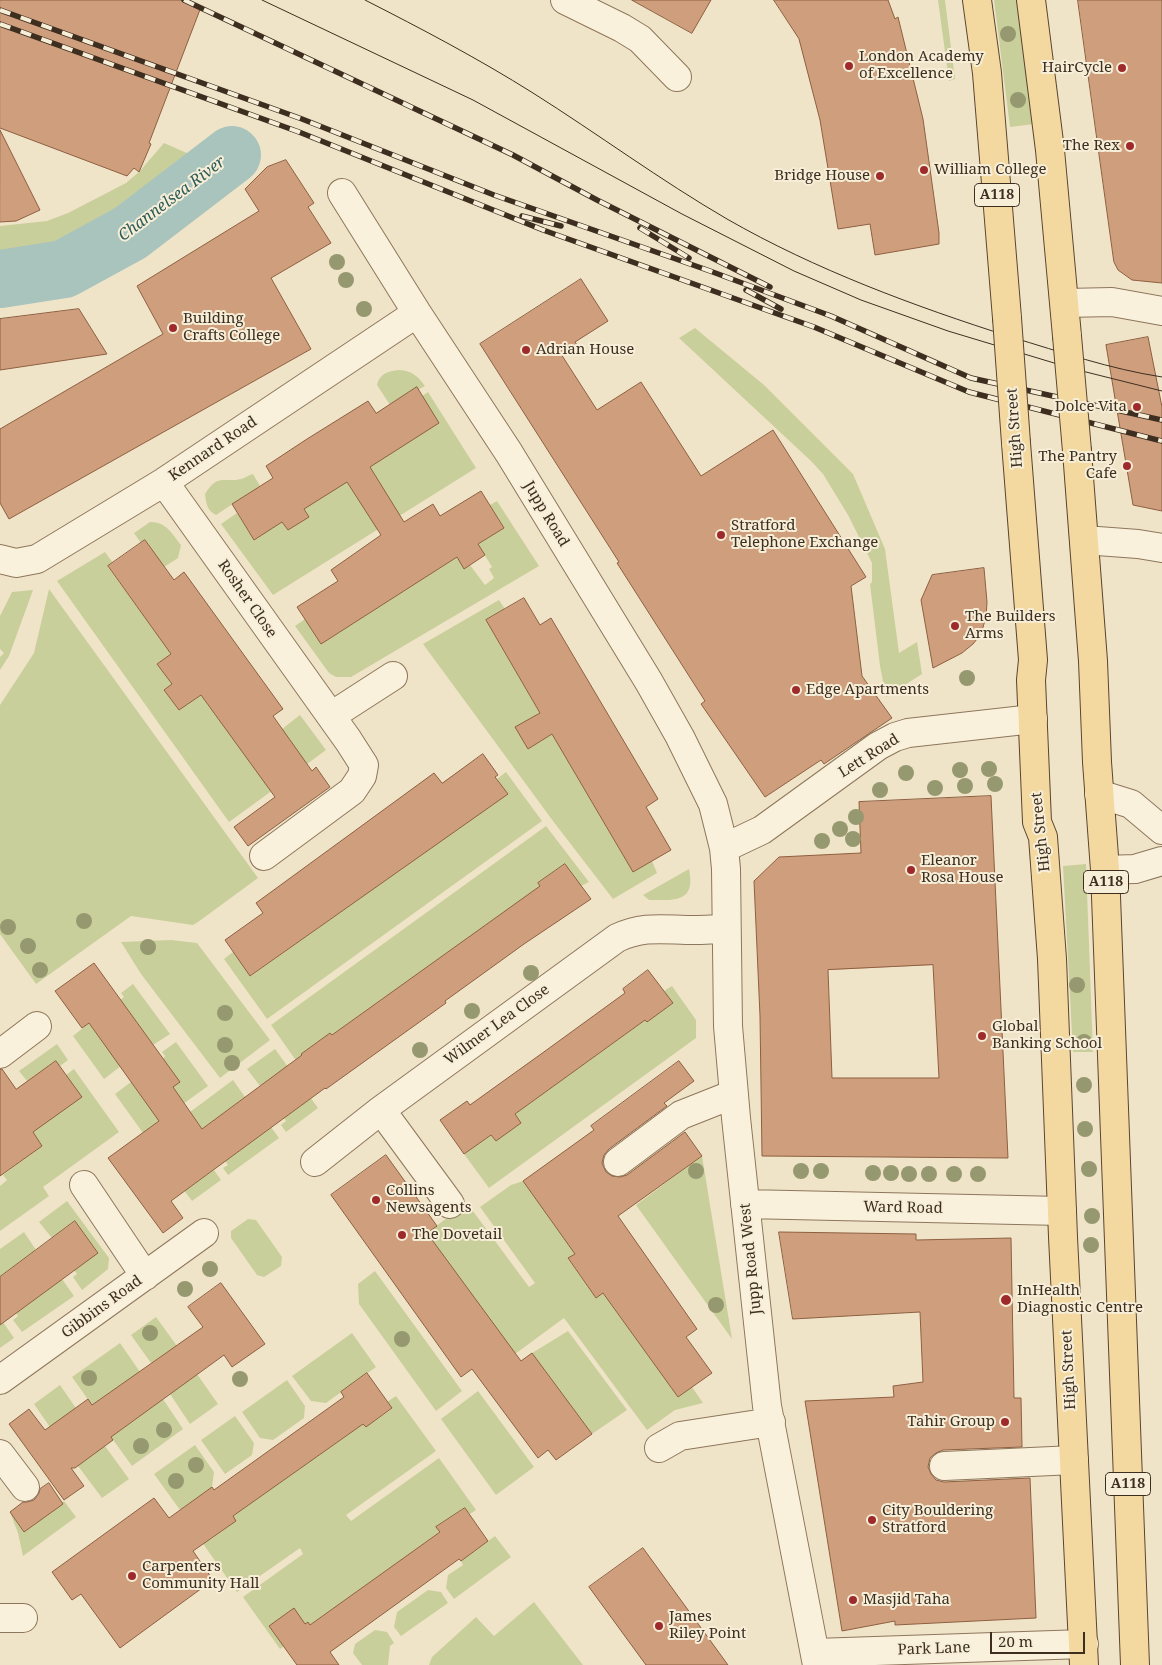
<!DOCTYPE html>
<html>
<head>
<meta charset="utf-8">
<style>
  body { margin:0 }
  #map { position:relative; width:1162px; height:1665px; overflow:hidden; background:#f0e4c8; font-family:"Noto Serif",serif }
  canvas { display:block }
  .scale { position:absolute; left:990px; top:1632px; width:95px; height:22px; box-sizing:border-box; border:2px solid #3d2e20; border-top:0; padding-left:6px; font-size:15px; line-height:18px; white-space:nowrap; color:#3d2e20; -webkit-text-stroke:4px #f7eed8; paint-order:stroke }
</style>
</head>
<body>
<div id="map">
<canvas width="1162" height="1665"></canvas>
<div class="scale">20 m</div>
</div>
<script>
const g = document.querySelector('canvas').getContext('2d');
g.lineJoin = 'round';
function fill(path, color) { g.fillStyle = color; g.fill(path, 'evenodd'); }
function trace(path, color, width, dash) { g.strokeStyle = color; g.lineWidth = width; g.lineCap = dash ? 'butt' : 'round'; g.setLineDash(dash || []); g.stroke(path); }
function write(font, color, halo, rows, align = 'center') {
  g.font = font + ' "Noto Serif",serif'; g.lineWidth = 4; g.setLineDash([]); g.textBaseline = 'middle'; g.strokeStyle = halo; g.fillStyle = color; for (const [text, x, y, turn = 0] of rows) {
    g.save(); g.translate(x, y); g.rotate((+turn || 0) * Math.PI / 180); g.textAlign = isNaN(turn) ? turn : align; if (halo) g.strokeText(text, 0, 0); g.fillText(text, 0, 0); g.restore();
  }
}
const green = new Path2D(`
  M938,0h7l10,79 -6,2z
  M994,0h23l17,124 -24,3z
  M213,142l44,14 -94,79 -40,28 -55,27 -68,14v-78l47,-5 21,-8 58,-30 13,-11 25,-29 41,18z
  M695,328l69,57 89,89 32,75 14,104 18,-11 5,32 -36,23 -6,-31 -10,-82 2,-2v-19l-24,-48 -25,-41 -12,-13 -132,-123z
  M399,370c13,1 19,6 26,16l-35,19 -13,-20c2,-11 11,-14 22,-15z
  M428,392l48,76 -203,127 -52,-71 16,-11 17,27 28,-18 6,8 21,-13 -5,-9 42,-27 14,21 22,-14 -12,-21 52,-71z
  M253,474l7,12 -44,29c-9,-4 -10,-12 -11,-21 13,-21 18,-11 36,-15 4,-1 8,-4 12,-5z
  M497,501l42,65 -188,111h-15l-7,-4 -34,-47 10,-7 16,25 136,-87 7,11 6,-3 15,20 9,-7 -5,-9 3,-2 -14,-23 26,-16 -14,-23z
  M150,522c17,0 22,12 31,23l-3,13 -14,9 -19,-27 -4,3 -7,-10z
  M105,552l8,11 -5,4 63,87 -14,10 15,20 -8,6 15,20 22,-15 63,86 31,-7 -66,48 -172,-241z
  M49,589l209,289 -60,44 -5,3 -62,-9 -95,68 -36,-50v-229l34,-52z
  M33,590l-24,66 -9,14v-13l4,-4 -4,-4v-33l12,-24z
  M499,600l6,9 -19,11 54,93 -24,14 12,22 24,-15 81,138 19,-11 5,12 -44,26 -60,-78 -130,-177z
  M300,715l26,35 -23,17 -21,-38z
  M506,772l36,49 -275,198 -43,-60 9,-7 18,24 256,-183 -10,-14z
  M546,826l43,56 -8,4 -16,-22 -27,19 3,3 -209,149 -2,-2 -29,21 14,20 -6,5 -38,-54z
  M1086,864l7,188h-20l-10,-186z
  M689,869c7,34 -14,31 -40,31l-6,-5z
  M171,940l26,3 73,97 -50,38 -79,-104 -20,-32z
  M133,984l37,50 -17,11 -33,-45 4,-3 -3,-4z
  M672,986l24,34v18l-207,150 -25,-34 27,-19 5,6 25,-18 -6,-9 130,-94 2,2 25,-18 -8,-13z
  M89,1023l32,43 -17,13 -31,-43z
  M176,1042l32,44 -65,47 -28,-39 16,-12 17,23 15,-46 2,-3 -3,-4z
  M57,1044l11,16 -8,6 -4,-5 -29,20 -8,-10z
  M275,1049l43,59 -32,24 -5,-7 5,-4 -2,-3 1,-50 -25,18 -13,-17z
  M74,1069l45,63 -76,55 6,9 -49,35v-45l7,-6 -4,-5 39,-29 -9,-14 33,-57z
  M233,1080l12,17 -43,32 -12,-17z
  M271,1127l8,11 -51,37 -5,-7 5,-3 -3,-4z
  M148,1142l41,46 25,-18 7,10 -29,21z
  M702,1156l30,183 -96,-134z
  M523,1181l52,72 -7,6 28,39 7,-5 75,104 14,-10 11,16 -28,7 -28,20 -83,-112 -49,36 -88,-121 40,-30 62,84 6,-4 -55,-76 31,-22z
  M67,1201l42,57 -1,11 -26,21 -9,-13 4,-3 -3,-4 24,-18 -23,-31 -23,17 -13,-16z
  M248,1219l8,1 26,37 -1,9 -17,11 -7,-2 -26,-37v-7z
  M24,1232l12,18 -36,27v-28z
  M375,1271l87,120 -26,20 -77,-107 -1,-20z
  M62,1279l12,17 -52,36 -9,-12 5,-4 -2,-3z
  M156,1317l21,29 -26,17 -20,-28z
  M3,1322l11,16 -14,10v-24z
  M568,1331l59,79 -35,24 -60,-81z
  M352,1333l24,34 -50,36 -15,-2 -19,-25z
  M120,1343l20,29 -48,33 -20,-28z
  M197,1374l21,30 -28,20 -20,-30z
  M287,1380l18,26 -1,12 -31,22 -13,-2 -18,-26z
  M60,1385l20,29 -26,19 -20,-29z
  M478,1391l56,76 -38,28 -55,-76z
  M396,1396l40,55 -90,64 5,6 88,-63 37,52 -6,4 -6,-6 -27,19 3,5 -130,93 -2,-3 -3,2 -12,-15 -24,17 15,20 -4,3 -37,-52 60,-43 -3,-6 -63,44 -38,-54 11,2 26,-19 -3,-5 130,-92 3,3 26,-18 -5,-7z
  M163,1399l20,30 -51,37 -21,-29z
  M235,1416l19,27 -2,12 -27,19 -24,-34z
  M102,1442l27,37 -27,19 -27,-36z
  M195,1445l19,27 -2,15 -32,23 -26,-36z
  M64,1501l12,16 -53,39 -5,-23 -8,-21 14,20 38,-28v-2z
  M495,1536l16,21 -57,42 -8,-11 2,-13 15,-10 -2,-4z
  M428,1590l13,2 7,11 -47,33 -7,-9 3,-15z
  M534,1602l49,63h-154l3,-8 44,-40 18,19z
  M375,1630l12,2 7,11 -4,3 -2,19h-26l-9,-12 2,-9z`);
const river = new Path2D(`
  M0,279l64,-10 66,-36 102,-78`);
const building = new Path2D(`
  M0,0h182l19,7 -52,136 2,1 -12,28 -5,-4 -7,8 -127,-48z
  M632,0h79l-19,33z
  M774,0h114l7,19 3,-2 25,102 16,114v11l-64,11 -5,-31 -32,5 -18,-109 -21,-81z
  M1078,0h84v283l-30,-3 -14,-10 -4,-8z
  M0,130l40,80 -24,11 -16,1z
  M286,160l28,43 -6,4 23,36 -60,35 40,71 -302,170 -9,-16v-74l163,-95 -26,-48 122,-75 -14,-22 22,-22z
  M581,279l27,42 -33,21 2,3 -16,9 36,56 44,-28 60,94 72,-46 93,147 -15,9 11,90 30,42 -68,46 -3,-4 -56,37 -64,-93 4,-3 -88,-138 2,-1 -139,-218z
  M79,309l28,45 -107,16v-51z
  M1148,337l14,70v104l-29,-6 -27,-160z
  M417,387l22,36 -69,44 34,55 29,-18 7,12 41,-25 23,37 -26,16 7,11 -21,14 -7,-12 -136,87 -24,-37 41,-26 -7,-11 50,-35 -34,-53 -43,27 5,8 -21,13 -6,-8 -28,18 -22,-36 41,-26 -7,-12 41,-27 61,-38 8,12z
  M145,540l29,40 10,-8 99,137 -10,7 39,55 4,-4 14,20 -82,59 -14,-19 41,-30 -74,-102 -22,15 -15,-20 8,-6 -15,-20 14,-10 -63,-88z
  M984,568l3,34 -1,15 -5,17 -8,10 -11,9 -29,15 -12,-68 11,-25z
  M524,598l16,27 11,-7 107,181 -12,8 25,43 -38,22 -81,-138 -24,15 -13,-22 25,-14 -54,-93z
  M483,754l15,21 -3,2 13,17 -258,182 -25,-36 38,-27 -7,-10 178,-130 8,10z
  M991,796l17,362 -246,-2 -2,-140 -6,-135 25,-24 82,-4 -2,-51zM933,965l6,113h-107l-4,-108z
  M565,864l26,35 -67,45 -79,57 1,2 -120,86 -1,-1 -154,113 12,17 -20,15 -55,-75 51,-37 -70,-98 -7,5 -27,-37 39,-28 86,119 -7,5 29,42 100,-74 -1,-1 29,-21 2,2 208,-149 -2,-3z
  M648,970l25,33 -26,19 -2,-2 -130,94 6,9 -25,18 -5,-6 -27,19 -24,-34 27,-19 3,4 78,-56 77,-56 -2,-4z
  M56,1061l26,36 -49,35 9,14 -42,30v-107h2l14,20z
  M679,1061l15,20 -30,22 3,3 -58,43 -5,6 -2,8 4,9 6,4 8,1 7,-2 58,-43 17,24 -84,60 79,113 -11,8 26,36 -34,24 -75,-104 -7,5 -28,-40 7,-4 -52,-73 71,-51 -3,-4z
  M386,1155l51,71 -10,7 80,109 14,19 11,-8 60,81 -36,26 -8,-10 -10,8 -66,-89 -11,8 -130,-182z
  M75,1221l23,32 -98,72v-48z
  M779,1232l137,2v6l95,-2 3,160h7l1,49 -79,3 -7,3 -6,5 -2,9 3,7 5,6 8,2 86,-4 6,140 -141,7v-4l-53,10 -37,-230 89,-4 -1,-11 30,-4 -3,-70 -127,7z
  M221,1283l44,61 -33,23 -8,-12 -113,82 2,3 -38,28h-4l13,18 -20,14 -55,-76 20,-15 16,21 43,-31 4,6 111,-78 -15,-20z
  M367,1373l25,35 -26,19 -3,-3 -130,92 3,5 -43,30 20,29 -93,68 -39,-54 -9,6 -20,-28 102,-74 15,20 43,-31 2,3 130,-93 -3,-5z
  M49,1483l14,21 -39,28 -14,-20 13,-10h4l7,-2 5,-7 1,-4z
  M465,1508l23,33 -27,20 -2,-2 -129,93 9,13h-42l-28,-39 25,-18 11,16 3,-2 2,3 130,-93 -4,-5z
  M643,1548l85,117h-82l-57,-78z`);
const minor = new Path2D(`
  M565,0l57,28 18,11 37,38
  M342,193l75,120 92,140 140,229 31,55 33,67 11,44 2,21 2,157 8,92 31,288 50,259
  M1065,303l47,-1 50,9
  M164,482l184,258 16,25 -2,11 -10,15 -88,65
  M1084,540l54,4 24,4
  M0,559l16,4 21,-4 127,-77 253,-169
  M331,716l62,-40
  M1099,794l32,10 31,26
  M724,848l38,-18 116,-84 17,-9 13,-4 125,-14
  M1105,870l30,-1 27,-8
  M0,1054l37,-28
  M381,1110l69,94
  M315,1162l66,-52 236,-172c28,-13 47,-8 78,-8 10,0 21,-1 31,-1
  M618,1162l63,-47 53,-21
  M84,1185l61,91
  M745,1204l317,7
  M0,1380l204,-147
  M659,1448l21,-12 91,-14
  M0,1454l25,33
  M944,1466l130,-6
  M0,1618h23
  M815,1653l269,-9`);
const major = new Path2D(`
  M977,0l10,73 20,245
  M1031,0l19,150 17,186
  M1016,443l17,217 -2,20 6,142 6,15 9,122 11,278 21,428
  M1077,451l16,210 4,101 8,108 30,795`);
const tram = new Path2D(`
  M262,0l211,100 209,114 112,57 67,29 87,31 126,38 88,22
  M365,0c57,29 114,59 168,93 65,41 127,87 194,126 89,51 187,87 284,118 50,15 99,32 151,40`);
const rail = new Path2D(`
  M184,0l329,155 84,45 173,87
  M0,10l302,109 192,76 216,76 121,45 140,62 191,42
  M0,24l299,108 244,98 271,97 155,65 193,49
  M522,216l39,10
  M640,228l49,30
  M746,290l35,19`);
const majorBridge = new Path2D(`
  M1007,318l9,125
  M1067,336l10,115`);
const trees = [
  [1008,34],
  [1018,100],
  [337,262],
  [346,280],
  [364,309],
  [967,678],
  [989,769],
  [960,770],
  [906,773],
  [995,784],
  [965,786],
  [935,788],
  [880,790],
  [856,817],
  [840,829],
  [853,839],
  [822,841],
  [84,921],
  [8,927],
  [28,946],
  [148,947],
  [40,970],
  [531,973],
  [1077,985],
  [472,1011],
  [225,1013],
  [1084,1042],
  [225,1045],
  [420,1050],
  [232,1063],
  [1084,1085],
  [1085,1129],
  [1089,1169],
  [696,1171],
  [801,1171],
  [821,1171],
  [873,1173],
  [891,1173],
  [909,1174],
  [929,1174],
  [954,1174],
  [978,1174],
  [1092,1216],
  [1091,1245],
  [210,1269],
  [185,1289],
  [716,1305],
  [150,1333],
  [402,1339],
  [89,1378],
  [240,1379],
  [164,1430],
  [141,1446],
  [196,1465],
  [176,1481]
];
const markers = [
  [849,66,5,"#9e2a2b"],
  [1122,68,5,"#9e2a2b"],
  [1130,146,5,"#9e2a2b"],
  [924,170,5,"#9e2a2b"],
  [880,176,5,"#9e2a2b"],
  [173,328,5,"#9e2a2b"],
  [526,350,5,"#9e2a2b"],
  [1137,407,5,"#9e2a2b"],
  [1127,466,5,"#9e2a2b"],
  [721,535,5,"#9e2a2b"],
  [955,626,5,"#9e2a2b"],
  [796,690,5,"#9e2a2b"],
  [911,870,5,"#9e2a2b"],
  [982,1036,5,"#9e2a2b"],
  [376,1200,5,"#9e2a2b"],
  [402,1235,5,"#9e2a2b"],
  [1006,1300,6,"#9e2a2b"],
  [1005,1422,5,"#9e2a2b"],
  [872,1520,5,"#9e2a2b"],
  [132,1576,5,"#9e2a2b"],
  [853,1600,5,"#9e2a2b"],
  [659,1626,5,"#9e2a2b"]
];
const shields = [
  [997,195,45],
  [1106,882,45],
  [1128,1484,45]
];
const shieldNames = [
  ["A118",997,195],
  ["A118",1106,882],
  ["A118",1128,1484]
];
const poiNames = [
  ["London Academy",859,57],
  ["of Excellence",859,74],
  ["HairCycle",1112,68,"right"],
  ["The Rex",1120,146,"right"],
  ["William College",934,170],
  ["Bridge House",870,176,"right"],
  ["Building",183,319],
  ["Crafts College",183,336],
  ["Adrian House",536,350],
  ["Dolce Vita",1127,407,"right"],
  ["The Pantry",1117,457,"right"],
  ["Cafe",1117,474,"right"],
  ["Stratford",731,526],
  ["Telephone Exchange",731,543],
  ["The Builders",965,617],
  ["Arms",965,634],
  ["Edge Apartments",806,690],
  ["Eleanor",921,861],
  ["Rosa House",921,878],
  ["Global",992,1027],
  ["Banking School",992,1044],
  ["Collins",386,1191],
  ["Newsagents",386,1208],
  ["The Dovetail",412,1235],
  ["InHealth",1017,1291],
  ["Diagnostic Centre",1017,1308],
  ["Tahir Group",995,1422,"right"],
  ["City Bouldering",882,1511],
  ["Stratford",882,1528],
  ["Carpenters",142,1567],
  ["Community Hall",142,1584],
  ["Masjid Taha",863,1600],
  ["James",669,1617],
  ["Riley Point",669,1634]
];
const streetNames = [
  ["High Street",1015,428,-94],
  ["Kennard Road",213,449,-34],
  ["Jupp Road",546,514,59],
  ["Rosher Close",247,599,55],
  ["Lett Road",869,756,-32],
  ["High Street",1041,832,-96],
  ["Wilmer Lea Close",497,1025,-36],
  ["Ward Road",903,1208,1],
  ["Jupp Road West",751,1259,-96],
  ["Gibbins Road",102,1307,-36],
  ["High Street",1069,1370,-93],
  ["Park Lane",934,1649,-2]
];
const waterNames = [
  ["Channelsea River",172,199,-37]
];
fill(green, '#c9cf9b');
trace(river, '#a9c4bc', 58);
fill(building, '#cf9f7d');
trace(building, '#8d5f41', 1);
trace(minor, '#8d765c', 30);
trace(major, '#5b4430', 30);
trace(minor, '#faf1dc', 28);
trace(major, '#f3d9a0', 28);
trace(tram, '#3d2e20', 1);
trace(rail, '#3d2e20', 5.5);
trace(rail, '#f7eed8', 4, [11]);
trace(majorBridge, '#5b4430', 30, []);
trace(majorBridge, '#f3d9a0', 28);
g.fillStyle = '#96986f';
for (const [x, y] of trees) { g.beginPath(); g.arc(x, y, 8, 0, 2 * Math.PI); g.fill(); }
for (const [x, y, r, color] of markers) { const dot = new Path2D(); dot.arc(x, y, r, 0, 2 * Math.PI); g.fillStyle = color; g.fill(dot); trace(dot, '#f7eed8', 2); }
for (const [x, y, w] of shields) { const box = new Path2D(); box.roundRect(x - w / 2, y - 11.5, w, 23, 4); g.fillStyle = '#f7eed8'; g.fill(box); trace(box, '#3d2e20', 1); }
write('bold 14px', '#3d2e20', null, shieldNames);
write('15px', '#3d2e20', '#f7eed8', poiNames, 'left');
write('15px', '#3d2e20', '#f7eed8', streetNames);
write('italic 16px', '#2f5d5a', '#f7eed8', waterNames);
</script>
</body>
</html>
